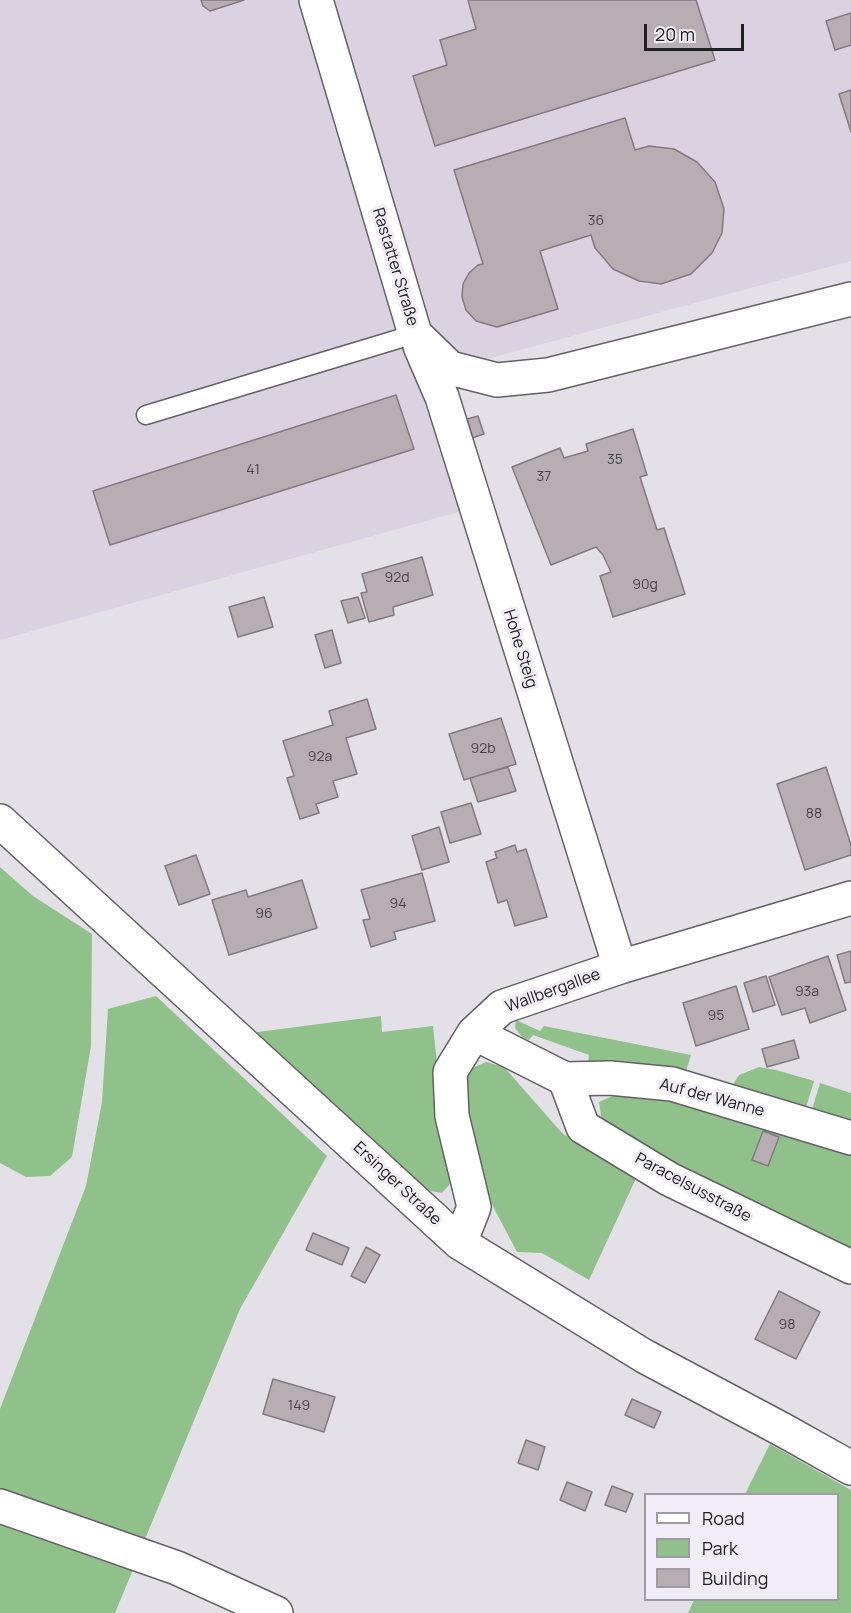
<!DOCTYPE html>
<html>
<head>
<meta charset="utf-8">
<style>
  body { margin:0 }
  #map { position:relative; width:851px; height:1613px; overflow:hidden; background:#e4e0e8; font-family:Manrope,sans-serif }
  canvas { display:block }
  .legend { position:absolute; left:644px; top:1493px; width:195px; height:108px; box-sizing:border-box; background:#f1edf6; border:2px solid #9e9ba2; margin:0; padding:8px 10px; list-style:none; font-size:18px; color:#212023 }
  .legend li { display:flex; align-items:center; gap:12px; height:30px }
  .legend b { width:30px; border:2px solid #9e9ba2 }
  .scale { position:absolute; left:644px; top:24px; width:100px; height:27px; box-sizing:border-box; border:3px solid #212023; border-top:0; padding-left:8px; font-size:18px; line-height:21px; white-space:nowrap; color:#212023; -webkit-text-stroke:4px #f1edf6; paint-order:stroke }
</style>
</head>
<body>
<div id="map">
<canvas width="851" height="1613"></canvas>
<ul class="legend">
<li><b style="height:8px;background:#fff"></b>Road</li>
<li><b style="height:16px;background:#91c18a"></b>Park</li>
<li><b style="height:16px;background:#b7aeb3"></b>Building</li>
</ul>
<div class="scale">20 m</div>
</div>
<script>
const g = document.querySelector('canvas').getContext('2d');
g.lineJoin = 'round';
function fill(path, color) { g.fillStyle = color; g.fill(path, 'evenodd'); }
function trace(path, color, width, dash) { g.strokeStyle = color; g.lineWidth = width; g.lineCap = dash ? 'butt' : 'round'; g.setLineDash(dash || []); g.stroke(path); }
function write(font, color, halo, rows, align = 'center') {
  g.font = font + ' Manrope,sans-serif'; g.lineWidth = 6; g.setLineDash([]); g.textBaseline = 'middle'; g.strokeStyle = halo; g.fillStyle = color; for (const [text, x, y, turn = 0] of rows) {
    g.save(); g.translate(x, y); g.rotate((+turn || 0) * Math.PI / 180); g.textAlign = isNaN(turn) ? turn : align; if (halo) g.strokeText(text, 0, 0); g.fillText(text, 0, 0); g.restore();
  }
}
const built = new Path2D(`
  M0,0h851v261l-435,117 46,133 -462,129z`);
const green = new Path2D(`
  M0,867l33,29 59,38 -1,112 -19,111 -22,19 -24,1 -26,-14z
  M156,996l171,160 -87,153 -97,235 -143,-50v-85l86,-223 16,-84 6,-93z
  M381,1016l1,16 51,-6 17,158 -8,9 -21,-4 -171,-156z
  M516,1020l24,11 4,-5 147,29 -6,20 -97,-12 1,-8 -56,-20 -4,5 -7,-3 -7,-9z
  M486,1062l18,5 59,67 75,40 -49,106 -47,-27 -25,-1 -29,-55 -25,-104 7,-24z
  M759,1067l17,3 38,11 -9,30 -73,-25 7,-11z
  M820,1083l31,10v34l-40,-14z
  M628,1089l223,54v108l-203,-94 -46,-35 -3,-20z
  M770,1444l81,46v123h-163l6,-13h144v-106h-93z
  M0,1515l137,45 -22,53h-115z`);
const building = new Path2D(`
  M201,0h43l-34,11 -7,-5z
  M468,0h228l19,60 -280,86 -22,-70 34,-11 -7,-25 36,-11z
  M851,13v32l-16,5 -9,-29z
  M851,90v42l-12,-38z
  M625,118l10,32 14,-4 25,3 23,13 18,20 9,27 -2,24 -10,20 -21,21 -30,10 -22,-3 -26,-12 -18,-21 -4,-13 -51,16 18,58 -61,18 -21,-6 -10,-11 -4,-13 1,-13 6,-11 9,-8 5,-1 -29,-94z
  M396,395l18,54 -304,96 -17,-54z
  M478,416l6,18 -12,4 -5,-19z
  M633,429l14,46 -7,2 17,53 7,-2 21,66 -72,23 -13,-41 11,-4 -8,-17 -7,-8 -45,18 -39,-98 48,-19 4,10 24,-7 -2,-7z
  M422,557l11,38 -40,12 1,8 -25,7 -8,-29 6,-1 -5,-18z
  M264,597l9,30 -35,10 -9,-30z
  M358,597l7,21 -17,5 -7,-22z
  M332,630l9,33 -16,5 -10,-33z
  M367,699l9,30 -30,9 11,36 -24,7 5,16 -22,7 3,9 -19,6 -13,-41 7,-2 -11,-35 50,-16 -4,-14z
  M501,718l15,46 -52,16 -15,-46z
  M508,767l8,24 -38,11 -8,-24z
  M826,767l25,78v10l-46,15 -28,-86z
  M471,803l10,31 -31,9 -9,-31z
  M439,827l10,35 -27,8 -10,-34z
  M515,845l2,7 9,-3 21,68 -32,9 -8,-26 -9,3 -12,-41 11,-4 -2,-6z
  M196,855l14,39 -31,11 -14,-39z
  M422,873l13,48 -41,11 2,7 -25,8 -8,-27 7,-1 -9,-29z
  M302,880l15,48 -88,27 -17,-55 34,-10 2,7z
  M851,951v31l-6,1 -8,-28z
  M828,956l18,54 -36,13 -5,-15 -23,7 -13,-38z
  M766,976l9,29 -22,7 -9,-29z
  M736,986l13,43 -53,17 -13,-43z
  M794,1040l5,18 -32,9 -5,-18z
  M763,1131l16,6 -11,29 -16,-6z
  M313,1233l36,15 -7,17 -36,-15z
  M366,1247l14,8 -15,28 -14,-7z
  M779,1291l41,21 -24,47 -41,-20z
  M273,1379l62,18 -11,35 -61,-18z
  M632,1399l29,13 -7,16 -29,-13z
  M526,1440l19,7 -7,23 -20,-7z
  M567,1482l25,10 -7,19 -25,-11z
  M612,1486l21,8 -7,18 -21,-7z`);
const service = new Path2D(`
  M146,415l269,-81`);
const minor = new Path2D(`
  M316,0l99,334 35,34 47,12 51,-5 303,-76
  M420,346l22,51 178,570
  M0,821l460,422 184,113 139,74 68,38
  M474,1033l91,46 45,-1 62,6 179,54
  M565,1079l18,48 86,52 182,88
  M460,1243l14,-36 -22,-91 -2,-44 24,-39 28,-26 118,-40 231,-69
  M0,1506l177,62 99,45`);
const numberNames = [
  ["36",596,221],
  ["35",615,460],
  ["41",253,470],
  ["37",544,477],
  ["92d",397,578],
  ["90g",645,585],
  ["92b",483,749],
  ["92a",320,757],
  ["88",814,814],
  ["94",398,904],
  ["96",264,914],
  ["93a",807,992],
  ["95",716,1016],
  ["98",787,1325],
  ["149",299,1406]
];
const streetNames = [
  ["Rastatter Straße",395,267,73],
  ["Hohe Steig",520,649,73],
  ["Wallbergallee",553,991,-20],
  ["Auf der Wanne",712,1098,15],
  ["Ersinger Straße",397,1184,43],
  ["Paracelsusstraße",693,1188,28]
];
fill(built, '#dad2e1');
fill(green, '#91c18a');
fill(building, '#b7aeb3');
trace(building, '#837a80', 1.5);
trace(service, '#646067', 21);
trace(minor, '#646067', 36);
trace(service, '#fff', 18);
trace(minor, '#fff', 33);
write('14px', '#464447', null, numberNames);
write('16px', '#212023', '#f1edf6', streetNames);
</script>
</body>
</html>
